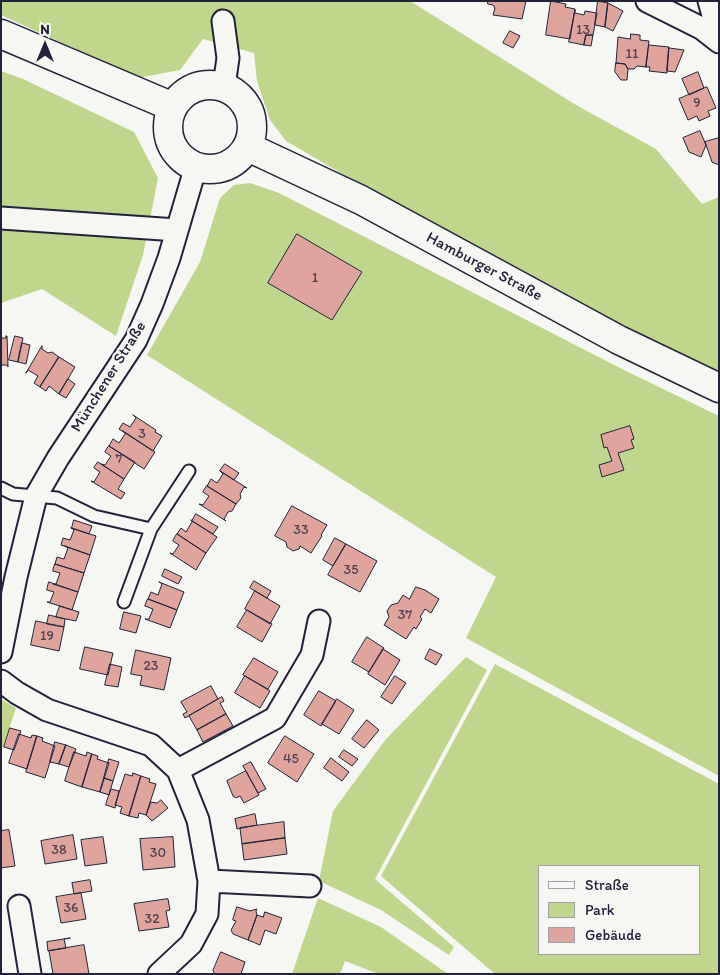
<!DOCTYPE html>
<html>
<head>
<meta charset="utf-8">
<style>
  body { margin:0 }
  #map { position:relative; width:720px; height:975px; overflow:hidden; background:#f6f6f2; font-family:Itim,sans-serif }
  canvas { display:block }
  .frame { position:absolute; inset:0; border:2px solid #22223b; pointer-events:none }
  .legend { position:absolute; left:538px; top:865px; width:162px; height:90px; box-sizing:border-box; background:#f6f6f2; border:1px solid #a1a1a9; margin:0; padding:6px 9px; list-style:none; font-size:15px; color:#22223b }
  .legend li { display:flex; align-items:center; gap:10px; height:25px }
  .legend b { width:25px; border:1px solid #a1a1a9 }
  .north { position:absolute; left:20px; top:20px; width:50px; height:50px; -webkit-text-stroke:4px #f6f6f2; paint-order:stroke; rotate:0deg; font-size:14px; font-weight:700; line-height:20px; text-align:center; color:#22223b }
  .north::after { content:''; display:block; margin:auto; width:18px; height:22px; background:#22223b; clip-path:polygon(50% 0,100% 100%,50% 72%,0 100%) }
</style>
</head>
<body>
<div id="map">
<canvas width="720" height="975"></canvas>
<div class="frame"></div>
<ul class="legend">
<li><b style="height:6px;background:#f6f6f2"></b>Straße</li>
<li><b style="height:14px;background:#bfd68c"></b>Park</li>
<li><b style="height:14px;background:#dfa59c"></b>Gebäude</li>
</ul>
<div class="north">N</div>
</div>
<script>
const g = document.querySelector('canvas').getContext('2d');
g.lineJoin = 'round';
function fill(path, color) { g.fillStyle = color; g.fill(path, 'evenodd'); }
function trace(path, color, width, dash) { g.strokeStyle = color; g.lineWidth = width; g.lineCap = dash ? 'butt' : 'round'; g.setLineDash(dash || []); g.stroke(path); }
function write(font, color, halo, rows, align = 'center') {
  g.font = font + ' Itim,sans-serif'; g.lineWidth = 5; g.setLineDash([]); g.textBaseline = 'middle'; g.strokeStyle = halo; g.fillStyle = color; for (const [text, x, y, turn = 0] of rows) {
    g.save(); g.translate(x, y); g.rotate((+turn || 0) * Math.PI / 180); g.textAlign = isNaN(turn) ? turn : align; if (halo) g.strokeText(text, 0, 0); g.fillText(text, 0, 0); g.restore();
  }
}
const green = new Path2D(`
  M1,1h409l166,104 80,44 46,55 17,-7v182l-194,-98 -239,-140 -16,-21 -13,-39 -3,-28 -51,-14 -23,31 -42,8 -137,-63z
  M1,71l22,8 111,53 24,46 -15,77 -27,81 -74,-47 -41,14z
  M250,183l29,10 345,177 95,46v360l-253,-138 30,-61 -349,-222 53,-93 20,-64 14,-13z
  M466,657l21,13 -112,209 79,68 -5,8 -68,-45 -62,-29 14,-70 53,-72z
  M495,664l224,120v190h-224l-114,-98zM539,866h160v88h-160z
  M1,699l15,9 -15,44z
  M318,898l63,29 67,47h-69l-34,-13 -5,13h-48z`);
const building = new Path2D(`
  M488,1h38l-4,18 -29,-4 2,-7 -2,-3 -5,-1z
  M551,1l15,3 -1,3 10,2 -5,30 -24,-4z
  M598,1l10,2 -3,24 -10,-2z
  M608,3l15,8 -10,20 -8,-4z
  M575,10v3l9,2 1,-4 12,2 -4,22h-7l-2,10 -15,-3z
  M510,31l10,5 -7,12 -10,-5z
  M631,34l9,1v5l9,1 -3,26 -9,-1 -3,3h-6l-3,-5 -9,-1 2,-26 12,2z
  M586,35h7l-2,11 -7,-1z
  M649,45l20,2 -2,26 -18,-2 1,-4h-4z
  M669,48l15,2 -9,22 -8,-1z
  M616,63l9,1 3,5 -1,11h-6l-6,-8z
  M698,72l6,16 -15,7 -7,-16z
  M707,87l9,21 -8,3 2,5 -11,5 -2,-5 -9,4 -9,-21z
  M700,131l6,14 -5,12 -12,-5 -6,-14z
  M719,138v27l-7,-3 -7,-20z
  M297,234l65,38 -30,48 -64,-37z
  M6,336h1l1,31 -1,-2h-6v-27h5z
  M15,336l8,2 -5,24 -9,-2z
  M22,343l8,2 -4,19 -8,-2z
  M42,346v3l6,4 4,-1 7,5 -19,30 -6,-4 4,-7 -10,-6 -2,3z
  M59,357l16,10 -16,27 -10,-8 -3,5 -6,-4z
  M68,379l7,5 -9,14 -7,-4z
  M133,415l23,15 -1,2 7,4 -9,15 -34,-22 4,-6 7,4 6,-9z
  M630,426l4,13 -3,1 3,8 -16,5 6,17 -22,7 -3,-12 13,-4 -5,-14 -3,1 -3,-13z
  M123,431l32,21 -11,17 -35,-23 4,-7 6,4 6,-9z
  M109,446l26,16 -11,17 -23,-15 4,1 6,-9 -6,-4z
  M98,462l26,17 -6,10 7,4 -4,6 -30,-18 3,1 6,-10 -6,-4z
  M225,464l14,9 -5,7 -14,-9z
  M220,471l27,17 -3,-1 -4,7 1,4 -5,6 -29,-18 4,-7 6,4 6,-9z
  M207,486l29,18 -4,7 -4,1 -4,7 2,2 -27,-17 4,1 6,-9 -6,-4z
  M292,506l35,19 -6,10 1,1 -11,17 -11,-7 -1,3 -6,2 -6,-4 -1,-5 -11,-6z
  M196,514l22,13 -5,7 -21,-13z
  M74,520l18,6 -3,8 -17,-6z
  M191,520l26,17 -11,16 -29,-19 4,-6 5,4 6,-10z
  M71,528l25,8 -6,19 -29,-10 2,-7 7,2 4,-10z
  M177,534l29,19 -10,17 -26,-17 3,1 6,-9 -6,-4z
  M335,538l11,6 -13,22 -10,-6z
  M346,544l31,17 -17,31 -32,-17z
  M65,546l25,9 -6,18 -29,-9 2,-7 7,2 4,-11z
  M55,564l29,9 -6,19 -25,-8h3l4,-11 -7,-2z
  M165,569l17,8 -4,7 -16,-8z
  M254,581l17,10 -4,7 -17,-10z
  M49,582l29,10 -6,18 -25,-8h3l4,-10 -7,-2z
  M159,582l25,10 -7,18 -29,-11 3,-7 7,3 4,-11z
  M416,587l9,3 14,9 -8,14 -6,-4 -5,8 2,2 -6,10 -2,-2 -8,12 -22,-14 5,-8 -2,-6 4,-6 7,-2 5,-8 6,4z
  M255,591l25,15 -10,18 -25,-15z
  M148,599l29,11 -7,18 -25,-9h4l4,-10 -8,-3z
  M60,606l19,6 -3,9 -20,-4z
  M247,610l25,14 -10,18 -25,-15z
  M124,612l17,4 -5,17 -16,-4z
  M49,615l16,4 -1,8 -17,-3z
  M36,621l28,6 -5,24 -28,-6z
  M367,637l17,11 -15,24 -17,-10z
  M85,647l28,6 -5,22 -28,-6z
  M383,649l17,11 -15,25 -17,-11z
  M430,649l12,6 -6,10 -11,-6z
  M136,650l35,8 -7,32 -24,-5 2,-9 -11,-2z
  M254,658l24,14 -10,17 -25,-14z
  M110,664l12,3 -4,20 -13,-2z
  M245,676l25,15 -10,17 -25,-15z
  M395,676l11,7 -14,21 -11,-7z
  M211,686l7,13 -33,19 -2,-4 4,-2 -6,-10z
  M319,691l17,10 -15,25 -17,-11z
  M222,697l2,4 -4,2 6,11 -29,16 -8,-14z
  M337,699l17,11 -15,24 -17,-10z
  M226,714l7,12 -30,16 -6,-12z
  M367,720l12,10 -15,18 -12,-9z
  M10,728l11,3 -7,19 -10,-3z
  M19,734l12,4 1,-3 5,1 -10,33 -18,-6z
  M37,736l6,2 -1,3 13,5 -10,32 -19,-6z
  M285,736l29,18 -17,28 -29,-19z
  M55,742l11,3 -7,19 -9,-2z
  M66,745l10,4 -7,18 -10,-3z
  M344,750l14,9 -6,7 -13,-9z
  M74,752l12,4 1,-4 5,2 -10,33 -17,-6z
  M92,754l6,2 -1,3 12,4 -9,29 -18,-5z
  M331,758l18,14 -7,9 -18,-13z
  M109,759l10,3 -6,19 -9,-3z
  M251,762l15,27 -8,4 -15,-27z
  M246,771l13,24 -15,8 -4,-7 -4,2 -3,-2 -6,-15z
  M133,773l8,3 -12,40 -9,-3 2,-6 -7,-2 10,-31 7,2z
  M141,776l9,3 -1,3 7,2 -10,31 -7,-2 -1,5 -9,-2z
  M104,778l9,3 -4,14 -9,-3z
  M111,789l8,2 -4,17 -9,-3z
  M161,800l7,8 -16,13 -6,-6 5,-13 6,1z
  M255,814l2,11 -20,4 -2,-10z
  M284,822l1,16 -43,6 -2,-16z
  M9,830l6,36 -14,2v-37z
  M73,835l4,24 -32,5 -4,-23z
  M103,837l4,26 -22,3 -4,-26z
  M173,837l2,30 -32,3 -3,-31z
  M285,838l2,16 -43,6 -2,-16z
  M90,880l2,11 -18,3 -2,-11z
  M81,893l5,26 -25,4 -5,-26z
  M168,899l2,11 -4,1 3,16 -30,4 -5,-27z
  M237,907l13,4 7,-2 -1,2 1,4 -9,25 -15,-6 -2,-4 5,-9 -3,-1z
  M265,912l17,6 -6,16 -11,-4 -5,15 -12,-5 9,-25 6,2z
  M70,938l-6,1 2,9 -18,3 -1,-9z
  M84,945l5,29h-36l-4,-23z
  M221,952l24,10 -4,12h-27v-2l-1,-1z`);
const lane = new Path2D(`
  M1,488l12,6 44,4 37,18 57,13
  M124,602l27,-73 38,-58`);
const street = new Path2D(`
  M647,1l54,27 18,14
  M709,1l10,36
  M223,21l5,37 -4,28
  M1,218l176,12
  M1,652l15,-75 20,-81 22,-38 78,-118 16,-36 17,-46 27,-92
  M1,681l16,12 30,17 104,35 27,25 20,50 11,61 -2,33 -16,30 -32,30
  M178,770l97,-52 37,-63 7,-34
  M209,881l101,5
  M19,906l11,68`);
const secondary = new Path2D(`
  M1,34l172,73
  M168 127a42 42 0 1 1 84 0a42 42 0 1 1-84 0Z
  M248,147l113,53 258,140 100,48`);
const numberNames = [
  ["13",583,30],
  ["11",632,54],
  ["9",697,103],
  ["1",315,278],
  ["3",142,434],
  ["7",119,459],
  ["33",301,530],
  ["35",351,570],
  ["37",405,615],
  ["19",47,636],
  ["23",151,666],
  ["45",291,759],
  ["38",59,850],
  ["30",158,853],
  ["36",71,908],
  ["32",152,919]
];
const streetNames = [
  ["Hamburger Straße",484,267,28],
  ["Münchener Straße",109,377,-58]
];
fill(green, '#bfd68c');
fill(building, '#dfa59c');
trace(building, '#22223b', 1);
trace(lane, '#22223b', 15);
trace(street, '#22223b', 25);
trace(secondary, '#22223b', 31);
trace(lane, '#f6f6f2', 11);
trace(street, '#f6f6f2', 21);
trace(secondary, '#f6f6f2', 28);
write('14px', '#514353', null, numberNames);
write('16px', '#22223b', '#f6f6f2', streetNames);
</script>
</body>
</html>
